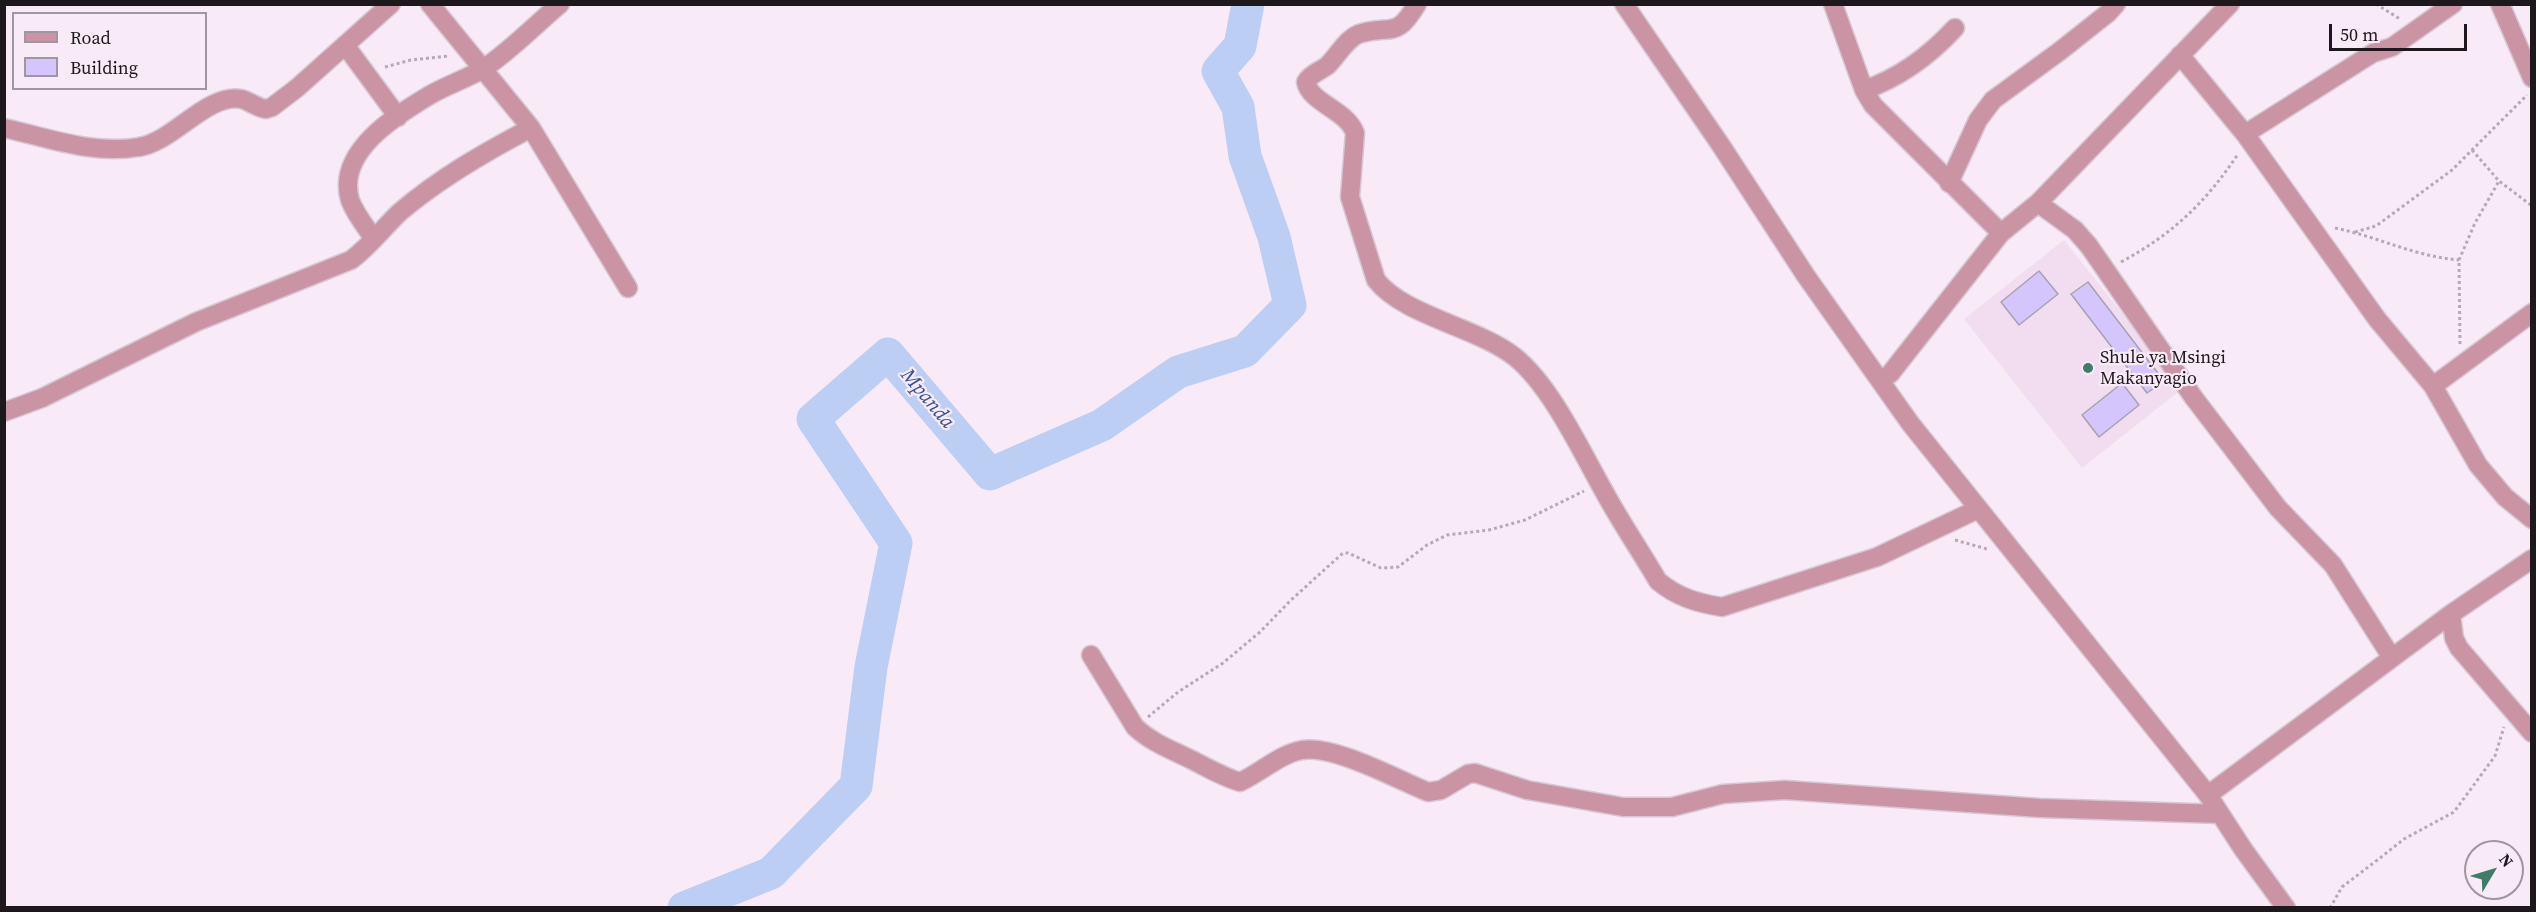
<!DOCTYPE html>
<html>
<head>
<meta charset="utf-8">
<style>
  body { margin:0 }
  #map { position:relative; width:2536px; height:912px; overflow:hidden; background:#f8eaf6; font-family:"Source Serif 4",serif }
  canvas { display:block }
  .frame { position:absolute; inset:0; border:6px solid #1d181c; pointer-events:none }
  .legend { position:absolute; left:12px; top:12px; width:195px; height:78px; box-sizing:border-box; background:#f8eaf6; border:2px solid #a0969f; margin:0; padding:8px 10px; list-style:none; font-size:18px; color:#1d181c }
  .legend li { display:flex; align-items:center; gap:12px; height:30px }
  .legend b { width:30px; border:2px solid #a0969f }
  .north { position:absolute; left:2464px; top:840px; width:60px; height:60px; box-sizing:border-box; background:#f8eaf6; border:2px solid #a0969f; border-radius:50%; rotate:52deg; font-size:16px; font-weight:700; line-height:24px; text-align:center; color:#1d181c }
  .north::after { content:''; display:block; margin:auto; width:21px; height:27px; background:#3f7d69; clip-path:polygon(50% 0,100% 100%,50% 72%,0 100%) }
  .scale { position:absolute; left:2329px; top:24px; width:138px; height:27px; box-sizing:border-box; border:3px solid #1d181c; border-top:0; padding-left:8px; font-size:18px; line-height:21px; white-space:nowrap; color:#1d181c; -webkit-text-stroke:4px #f8eaf6; paint-order:stroke }
</style>
</head>
<body>
<div id="map">
<canvas width="2536" height="912"></canvas>
<div class="frame"></div>
<ul class="legend">
<li><b style="height:8px;background:#cb94a4"></b>Road</li>
<li><b style="height:16px;background:#d4c6fc"></b>Building</li>
</ul>
<div class="north">N</div>
<div class="scale">50 m</div>
</div>
<script>
const g = document.querySelector('canvas').getContext('2d');
g.lineJoin = 'round';
function fill(path, color) { g.fillStyle = color; g.fill(path, 'evenodd'); }
function trace(path, color, width, dash) { g.strokeStyle = color; g.lineWidth = width; g.lineCap = dash ? 'butt' : 'round'; g.setLineDash(dash || []); g.stroke(path); }
function write(font, color, halo, rows, align = 'center') {
  g.font = font + ' "Source Serif 4",serif'; g.lineWidth = 4.5; g.setLineDash([]); g.textBaseline = 'middle'; g.strokeStyle = halo; g.fillStyle = color; for (const [text, x, y, turn = 0] of rows) {
    g.save(); g.translate(x, y); g.rotate((+turn || 0) * Math.PI / 180); g.textAlign = isNaN(turn) ? turn : align; if (halo) g.strokeText(text, 0, 0); g.fillText(text, 0, 0); g.restore();
  }
}
const built = new Path2D(`
  M2064,240l118,149 -100,79 -118,-149z`);
const river = new Path2D(`
  M684,908l87,-35 85,-87 15,-119 25,-124 -83,-124 75,-65 102,120 112,-49 76,-53 67,-21 45,-46 -16,-68 -29,-81 -7,-49 -20,-36 22,-25 8,-42`);
const building = new Path2D(`
  M2039,271l19,23 -39,31 -18,-23z
  M2088,282l76,99 -17,12 -76,-99z
  M2122,383l17,22 -40,32 -17,-22z`);
const path = new Path2D(`
  M2376,4l24,15
  M385,67l26,-7 38,-4
  M2472,150l27,31 33,25
  M2335,228c44,9 78,28 124,32
  M2355,232l21,-6 76,-56 75,-75
  M2121,262c52,-28 85,-60 117,-108
  M2460,344l-1,-84 16,-37 24,-42
  M1955,540l32,9
  M1148,717l30,-25 45,-29 37,-31 31,-32 52,-47h5l33,15 17,-1 29,-22 20,-10 42,-5 36,-10 59,-29
  M2330,908l12,-21 38,-29 24,-19 50,-27 41,-56 9,-29`);
const minor = new Path2D(`
  M430,4l101,124 97,160
  M1417,4c-21,35 -24,21 -55,29 -14,3 -24,22 -34,32 -7,6 -17,8 -22,17 4,21 41,28 49,51l-5,64 26,83c28,36 101,47 139,77 37,30 67,96 91,138 16,29 35,57 52,86 19,16 39,22 64,26l155,-50 101,-48
  M1624,4l96,140 86,132 104,147 298,372 35,54 43,59
  M1833,4l31,86 9,15 128,128
  M2500,4l32,74
  M345,45l53,72
  M2180,55l65,79 132,185 56,67 45,79 27,32 27,22
  M1864,90c35,-12 66,-35 91,-62
  M4,128c45,10 89,27 135,19 34,-5 68,-54 102,-48 9,2 16,9 25,10l6,-2 25,-19 94,-84
  M2245,134l128,-81 19,-6 61,-43
  M1949,183l29,-63 15,-20 67,-49 48,-38 8,-9
  M2038,203l37,27 14,16 105,152 84,110 55,57 59,93
  M374,239c-8,-12 -19,-25 -24,-39 -14,-48 45,-84 80,-105 17,-10 36,-16 53,-26 27,-18 52,-44 77,-65
  M1890,374l111,-141 37,-30 192,-199
  M2433,386l99,-73
  M4,412l38,-14 154,-76 155,-62c19,-14 32,-32 49,-48 40,-34 85,-60 131,-84
  M2451,614l3,24 5,10 73,85
  M1091,655l44,72c17,16 37,23 57,33 16,8 31,17 48,22 20,-9 40,-28 62,-32 33,-5 94,29 126,42l13,-2 27,-16 7,-1 52,17 96,17h49l51,-13 62,-4 255,18 180,6
  M2208,795l243,-181 81,-55`);
const markers = [
  [2088,368,6,"#3f7d69"]
];
const poiNames = [
  ["Shule ya Msingi",2100,358],
  ["Makanyagio",2100,379]
];
const waterNames = [
  ["Mpanda",927,399,50]
];
fill(built, '#f1ddef');
trace(river, '#bccef4', 33);
fill(building, '#d4c6fc');
trace(building, '#a6a2b1', 1.5);
trace(minor, '#d5c8d3', 21);
trace(path, '#b5aab4', 3, [3, 3]);
trace(minor, '#cb94a4', 18);
for (const [x, y, r, color] of markers) { const dot = new Path2D(); dot.arc(x, y, r, 0, 2 * Math.PI); g.fillStyle = color; g.fill(dot); trace(dot, '#f8eaf6', 2); }
write('18px', '#1d181c', '#f8eaf6', poiNames, 'left');
write('italic 20px', '#33509a', '#f8eaf6', waterNames);
</script>
</body>
</html>
